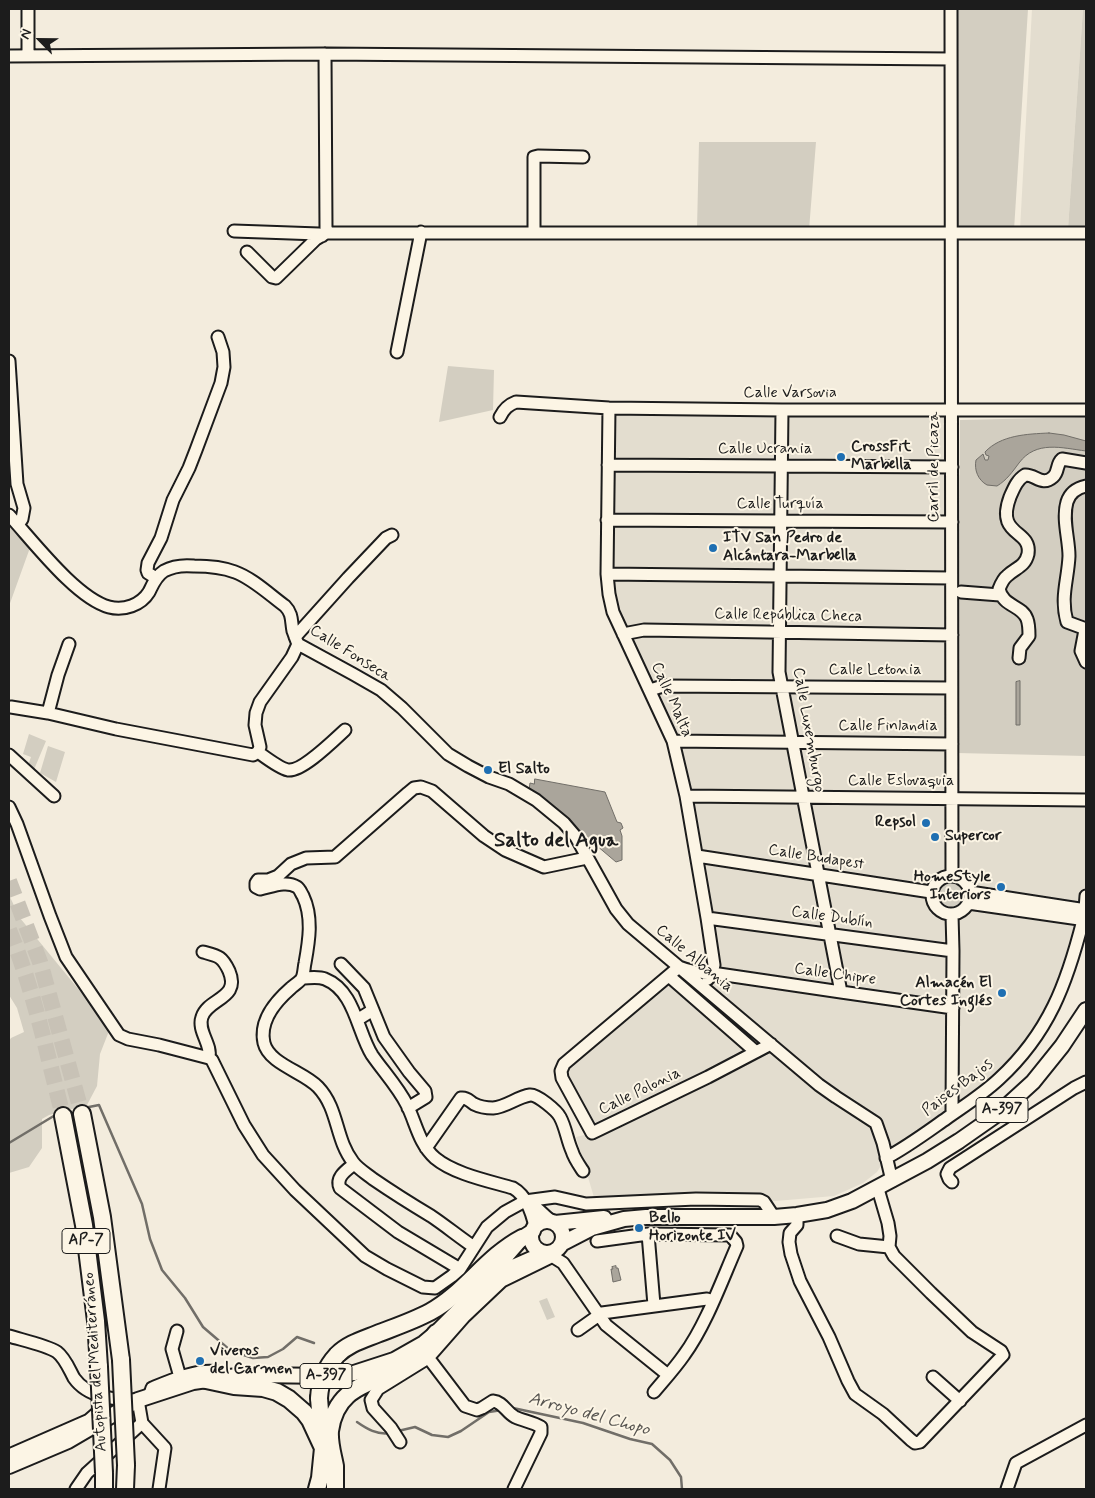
<!DOCTYPE html>
<html>
<head>
<meta charset="utf-8">
<style>
  body { margin:0 }
  #map { position:relative; width:1095px; height:1498px; overflow:hidden; background:#f3ecdd; font-family:Mynerve,sans-serif }
  canvas { display:block }
  .frame { position:absolute; inset:0; border:10px solid #1c1c1c; pointer-events:none }
  .north { position:absolute; left:15px; top:15px; width:50px; height:50px; -webkit-text-stroke:4px #fcf5e5; paint-order:stroke; rotate:293deg; font-size:14px; font-weight:700; line-height:20px; text-align:center; color:#1c1c1c }
  .north::after { content:''; display:block; margin:auto; width:18px; height:22px; background:#1c1c1c; clip-path:polygon(50% 0,100% 100%,50% 72%,0 100%) }
</style>
</head>
<body>
<div id="map">
<canvas width="1095" height="1498"></canvas>
<div class="frame"></div>
<div class="north">N</div>
</div>
<script>
const g = document.querySelector('canvas').getContext('2d');
g.lineJoin = 'round';
function fill(path, color) { g.fillStyle = color; g.fill(path, 'evenodd'); }
function trace(path, color, width, dash) { g.strokeStyle = color; g.lineWidth = width; g.lineCap = dash ? 'butt' : 'round'; g.setLineDash(dash || []); g.stroke(path); }
function write(font, color, halo, rows, align = 'center') {
  g.font = font + ' Mynerve,sans-serif'; g.lineWidth = 4; g.setLineDash([]); g.textBaseline = 'middle'; g.strokeStyle = halo; g.fillStyle = color; for (const [text, x, y, turn = 0] of rows) {
    g.save(); g.translate(x, y); g.rotate((+turn || 0) * Math.PI / 180); g.textAlign = isNaN(turn) ? turn : align; if (halo) g.strokeText(text, 0, 0); g.fillText(text, 0, 0); g.restore();
  }
}
const built = new Path2D(`
  M1032,9h51l-15,220 -48,1z
  M609,408l342,2 1,389 134,1v91l-17,81 -56,94 -127,92 -9,14 -14,11 -29,13 -70,6 -168,2 -20,-67 16,-4 -30,-55 2,-14 115,-97 28,16 5,-10 -39,-232 -60,-129z`);
const green = new Path2D(`
  M957,9h71l-14,221 -55,-1 -4,-3z
  M1083,9h3v220h-18z
  M699,142h117l-7,88 -112,-1z
  M448,366l46,4 -1,40 -54,12z
  M1086,417v339l-129,-3 3,-333z
  M9,520l22,25 -22,61z
  M29,734l17,7 -13,31 -6,-4 4,-11 -8,-3z
  M48,746l17,6 -9,30 -16,-9z
  M936 895a15 15 0 1 1 30 0a15 15 0 1 1-30 0Z
  M9,895l11,23 73,89 16,24 -9,23 -3,32 -10,19 -38,10 -7,4v29l-13,19 -20,6v-132l2,-3 13,-6 -7,-24 -8,-13z
  M547,1298l8,19 -8,3 -8,-19z`);
const water = new Path2D(`
  M1049,433l15,2 22,6v10c-24,-3 -50,-11 -67,12 -6,8 -12,17 -22,23l-10,-1c-9,-5 -13,-15 -11,-25l7,-6 2,6h3l1,-4 -3,-1 -1,-3c16,-17 42,-18 64,-19z
  M1020,681v44h-4v-43z
  M535,779l70,13 12,30 4,1 2,5 -3,2 2,6v24l-6,2 -26,-22 -4,2 -16,-19 -41,-33 1,-7 4,1z
  M616,1266v2h2l3,12 -8,2 -2,-13h2l-1,-2z`);
const stream = new Path2D(`
  M84,1108l15,-3 43,99 8,35 12,31 23,28 18,29 28,24 22,7 15,-1 15,-8 14,-12 17,6
  M9,1143l48,-29
  M510,1408h3l70,15 47,16 22,5 18,16 11,17 1,12
  M357,1422c10,7 20,13 33,11
  M398,1431l17,-4 17,8 16,2 13,-6 28,-19 13,-2`);
const highwayTunnel = new Path2D(`
  M9,881l31,81 42,152
  M9,930c25,60 38,124 54,186`);
const minor = new Path2D(`
  M28,9v47
  M951,9l1,866
  M325,54l1,174 2,4 2,1h756
  M9,56l316,-2 626,5
  M234,231l85,3 3,2
  M534,232v-75l4,-1 45,1
  M247,252l25,25 4,1 40,-39 12,-7
  M397,352l24,-120
  M9,361l8,123 7,24 -2,11 -4,6
  M609,408l-2,166 2,20 4,18 60,129 13,55 21,122 7,47 -2,8 -4,6
  M782,410l-3,262 62,320
  M500,417c4,-8 8,-12 16,-15l93,6 173,2h304
  M608,465l344,2
  M1086,486c-9,2 -16,6 -19,16 -5,17 2,37 2,54 -1,24 -9,41 -2,66l19,7
  M9,515c24,26 67,83 100,92 15,4 32,-2 40,-15 4,-8 7,-16 15,-21 9,-5 20,-6 30,-5 14,0 28,1 41,6 17,6 35,23 50,34 8,8 6,16 8,25 2,5 3,9 5,13l55,30 28,16 21,18 46,46 20,12 21,11 20,7 27,16 28,23 12,14 40,72 12,15 191,161 17,12 40,26 7,20 9,38
  M607,520l345,2
  M607,574l344,4
  M156,578l-8,-5 -1,-3 1,-7 13,-25 12,-38 16,-32 7,-18 25,-67 3,-16 -1,-15 -5,-15
  M961,592l39,3
  M1086,630h-1l-4,21 5,11
  M623,634l21,-4 308,5
  M295,637l53,-59 38,-40 6,-3
  M1019,658l1,-10 9,-12c0,-6 0,-12 -2,-17 -5,-14 -24,-12 -28,-30 2,-5 4,-10 8,-13 8,-8 18,-9 21,-22 4,-25 -33,-17 -18,-57 4,-9 7,-17 15,-22 10,-1 17,12 28,2 6,-5 3,-13 9,-18l24,4
  M650,690l13,-4 288,2
  M11,707l37,6 68,16 137,26 5,-3 2,-5 -5,-22 1,-12 4,-11 32,-45 6,-13
  M48,713l10,-38 11,-31
  M673,741l279,3
  M258,752c7,5 21,16 30,18 14,2 46,-30 57,-40
  M9,755l45,41
  M686,796l400,4
  M9,807l8,17 33,92 16,41 53,78 9,4 31,6 50,13 3,2 32,65 19,30 32,35 70,66 22,13 36,18 12,1 17,-12 8,-7 27,-42 18,-15 20,-11 30,-4 31,7 110,-5 64,1 4,2 10,15
  M697,856l234,36
  M932 895a19 19 0 1 1 38 0a19 19 0 1 1-38 0Z
  M970,892l116,18
  M968,903l118,17
  M1085,909l1,-13
  M952,915l1,36 -1,159 2,3
  M707,918l246,33
  M203,952c15,4 19,4 26,19 12,28 -21,27 -27,46 -5,14 10,27 7,41
  M341,964l23,24 9,22
  M669,976l87,76
  M302,978c7,0 16,-2 23,1 30,12 32,52 47,76 11,16 26,32 35,50 9,18 12,39 28,53 19,16 54,23 78,30 14,8 19,25 22,39
  M357,1020l16,-10 11,27 25,35 16,19 1,6 -18,11
  M771,1044l-63,33 -116,56 -30,-55 -1,-7 3,-7 115,-97c12,5 21,6 33,6l129,19 112,16
  M426,1148l35,-50c6,-1 8,3 13,6 6,3 13,4 19,4 13,-1 24,-11 37,-13 7,-1 27,16 30,22 6,11 7,23 12,34 2,7 7,14 11,20
  M886,1158c21,-11 41,-26 61,-40 17,-12 36,-24 52,-39 50,-46 68,-96 84,-159
  M354,1164c-7,6 -19,13 -14,24l58,44 62,37
  M952,1182l-3,-3 -2,-5 3,-6 124,-80 12,-6
  M529,1203c9,4 16,14 24,19
  M797,1215v10l-7,8 -1,9 2,12 9,27 29,56 19,44 7,13 28,20 28,26 4,3 5,-1 83,-87 -2,-4 -29,-19 -41,-39 -37,-37 -5,-9 1,-11 -2,-13 -10,-34
  M648,1234l6,71
  M837,1236l22,8 30,3
  M597,1241l51,-7 82,1 6,7 1,4c-15,34 -31,79 -53,109 -9,13 -20,25 -30,37
  M474,1247c-15,-10 -28,-21 -43,-31 -20,-12 -39,-24 -58,-37 -6,-5 -15,-10 -20,-17 -18,-23 -14,-53 -35,-75 -14,-15 -49,-23 -54,-44 -5,-22 12,-42 27,-55 3,-3 10,-7 11,-10 2,-4 2,-11 3,-15 4,-22 8,-46 -2,-67 -2,-3 -3,-7 -6,-9 -11,-7 -26,0 -37,2l-4,-2v-4l2,-3h10l10,-4 13,-12 15,-6 29,-1 73,-64 6,-5 7,-1 11,4 52,45 21,14 39,17 43,-9
  M547,1253l16,10 43,62 62,50
  M578,1330l24,-17 105,-14 6,2
  M177,1331l-5,18 8,28
  M9,1336c13,4 37,9 48,16 8,6 12,17 17,26 14,20 42,22 64,22l4,23 23,25 -6,41
  M424,1352l41,54 12,4 5,-2 11,-7c10,1 13,11 22,16 9,4 18,5 26,10v6l-27,56
  M933,1377l27,24
  M149,1397l3,-9c17,-7 47,-20 65,-16 3,1 7,3 11,5
  M400,1442l-9,-14 -18,-20 -2,-8 7,-11 50,-31 36,-41 38,-36 51,-25
  M9,1455l80,-35 8,-7 4,-8
  M76,1489l11,-16 55,-50
  M1007,1489l9,-26 70,-38`);
const major = new Path2D(`
  M531 1237a16 16 0 1 1 32 0a16 16 0 1 1-32 0Z
  M555,1223l49,-5
  M563,1243l29,-15 32,-9 22,-2h128l23,-2 30,-5 25,-9 75,-40 32,-20 40,-28 34,-31 29,-36 24,-36
  M490,1283l21,-15 34,-15
  M9,1466l59,-25 70,-41 55,-18 35,-5 23,-2 80,1 23,-3 40,-13 30,-17 12,-10 38,-38 8,-11 40,-46 11,-7`);
const highway = new Path2D(`
  M82,1114l20,103 19,143
  M63,1116l21,109 12,96 3,46
  M337,1355c11,-11 25,-15 40,-21 18,-7 36,-13 53,-22 35,-19 56,-55 92,-74
  M206,1380l28,6 29,2 14,4 12,7 15,13 6,8 13,28 -3,30 -3,11
  M319,1398l3,38
  M104,1489v-16
  M125,1489l1,-24
  M335,1489c0,-7 0,-15 0,-23 -2,-11 -6,-23 -5,-35 6,-44 38,-46 71,-63 15,-7 26,-21 35,-35`);
const highwayBridge = new Path2D(`
  M121,1360l5,105
  M99,1367l5,106
  M319,1398c1,-17 6,-30 18,-43`);
const markers = [
  [841,457,5,"#1f6fb2"],
  [713,548,5,"#1f6fb2"],
  [488,770,5,"#1f6fb2"],
  [926,823,5,"#1f6fb2"],
  [935,837,5,"#1f6fb2"],
  [1001,887,5,"#1f6fb2"],
  [1002,993,5,"#1f6fb2"],
  [639,1228,5,"#1f6fb2"],
  [200,1361,5,"#1f6fb2"]
];
const shields = [
  [1002,1110,52],
  [86,1241,48],
  [326,1376,52]
];
const shieldNames = [
  ["A-397",1002,1110],
  ["AP-7",86,1241],
  ["A-397",326,1376]
];
const streetNames = [
  ["Calle Varsovia",790,394],
  ["Calle Ucrania",765,450],
  ["Carril de Picaza",935,467,-90],
  ["Calle Turquía",780,505],
  ["Calle República Checa",788,616,1],
  ["Calle Fonseca",350,654,32],
  ["Calle Letonia",875,671],
  ["Calle Malta",671,700,66],
  ["Calle Finlandia",888,727],
  ["Calle Luxemburgo",808,730,80],
  ["Calle Eslovaquia",901,782],
  ["Calle Budapest",816,858,9],
  ["Calle Dublín",832,918,8],
  ["Calle Albania",694,959,40],
  ["Calle Chipre",835,975,8],
  ["Paises Bajos",958,1088,-37],
  ["Calle Polonia",640,1092,-26],
  ["Autopista del Mediterráneo",96,1362,-94]
];
const poiNames = [
  ["CrossFit",851,448],
  ["Marbella",851,466],
  ["ITV San Pedro de",723,539],
  ["Alcántara-Marbella",723,557],
  ["El Salto",498,770],
  ["Repsol",916,823,"right"],
  ["Supercor",945,837],
  ["HomeStyle",991,878,"right"],
  ["Interiors",991,896,"right"],
  ["Almacén El",992,984,"right"],
  ["Cortes Inglés",992,1002,"right"],
  ["Bello",649,1219],
  ["Horizonte IV",649,1237],
  ["Viveros",210,1352],
  ["del Carmen",210,1370]
];
const waterNames = [
  ["Arroyo del Chopo",589,1415,15]
];
const districtNames = [
  ["Salto del Agua",556,842]
];
fill(built, '#e3ddcf');
fill(green, '#d3cec1');
fill(water, '#aaa59b');
trace(water, '#716e68', 1);
trace(stream, '#716e68', 2.5);
trace(highwayTunnel, '#c8c2b6', 16, [16, 8]);
trace(minor, '#1c1c1c', 15);
trace(major, '#1c1c1c', 18);
trace(highway, '#1c1c1c', 20);
trace(minor, '#fcf5e5', 11);
trace(major, '#fcf5e5', 14);
trace(highway, '#fcf5e5', 16);
trace(highwayBridge, '#1c1c1c', 20, []);
trace(highwayBridge, '#fcf5e5', 16);
for (const [x, y, r, color] of markers) { const dot = new Path2D(); dot.arc(x, y, r, 0, 2 * Math.PI); g.fillStyle = color; g.fill(dot); trace(dot, '#fcf5e5', 2); }
for (const [x, y, w] of shields) { const box = new Path2D(); box.roundRect(x - w / 2, y - 12.5, w, 25, 4); g.fillStyle = '#fcf5e5'; g.fill(box); trace(box, '#1c1c1c', 1); }
write('bold 15px', '#1c1c1c', null, shieldNames);
write('16px', '#1c1c1c', '#fcf5e5', streetNames);
write('bold 16px', '#1c1c1c', '#fcf5e5', poiNames, 'left');
write('italic 18px', '#55534f', '#fcf5e5', waterNames);
write('bold 21px', '#1c1c1c', '#fcf5e5', districtNames);
</script>
</body>
</html>
